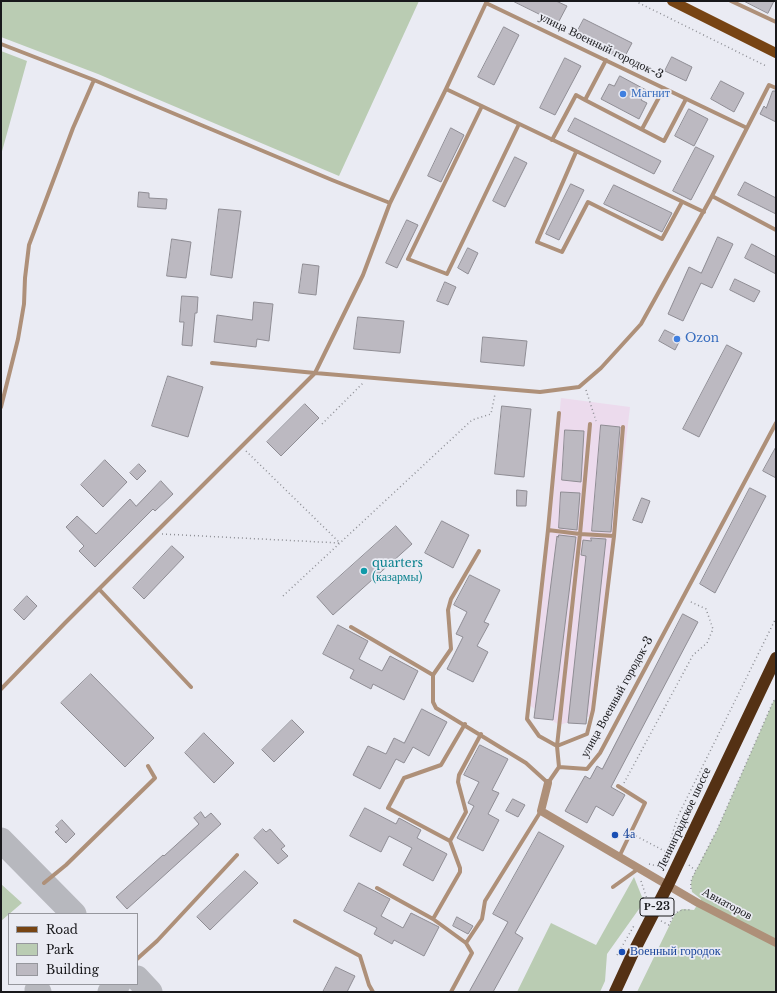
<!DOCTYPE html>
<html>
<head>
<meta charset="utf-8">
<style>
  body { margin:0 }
  #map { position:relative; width:777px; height:993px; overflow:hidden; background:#eaebf3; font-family:"Libre Baskerville",serif }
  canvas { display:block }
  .frame { position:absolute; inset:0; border:2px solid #18181b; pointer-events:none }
  .legend { position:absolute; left:8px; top:913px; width:130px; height:72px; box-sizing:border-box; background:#eaebf3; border:1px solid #96979d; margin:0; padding:5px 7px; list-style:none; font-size:12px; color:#18181b }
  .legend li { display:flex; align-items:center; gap:8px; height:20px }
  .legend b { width:20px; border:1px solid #96979d }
</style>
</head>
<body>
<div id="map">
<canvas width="777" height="993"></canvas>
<div class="frame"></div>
<ul class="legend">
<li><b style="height:5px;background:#774413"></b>Road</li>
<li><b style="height:11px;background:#baccb3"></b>Park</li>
<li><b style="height:11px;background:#bcb9c1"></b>Building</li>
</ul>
</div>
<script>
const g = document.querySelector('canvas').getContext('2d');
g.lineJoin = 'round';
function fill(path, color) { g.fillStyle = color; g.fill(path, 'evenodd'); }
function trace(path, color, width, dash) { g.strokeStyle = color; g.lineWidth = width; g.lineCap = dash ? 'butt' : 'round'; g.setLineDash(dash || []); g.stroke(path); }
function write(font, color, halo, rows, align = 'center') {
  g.font = font + ' "Libre Baskerville",serif'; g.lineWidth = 3.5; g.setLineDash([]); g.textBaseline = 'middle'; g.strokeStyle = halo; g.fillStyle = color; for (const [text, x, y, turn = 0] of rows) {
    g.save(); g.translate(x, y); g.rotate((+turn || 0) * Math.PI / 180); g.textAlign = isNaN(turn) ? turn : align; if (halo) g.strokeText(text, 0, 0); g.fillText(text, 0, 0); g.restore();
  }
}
const industrial = new Path2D(`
  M561,398l69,9 -36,308 -35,10 -30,-20 17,-151z`);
const green = new Path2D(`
  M1,1h418l-80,175 -241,-102 -97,-37z
  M1,51l26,10 -26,94z
  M776,698v294h-139l38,-78 7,-5 12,1 7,-11 -9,-7 -1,-8 1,-6 25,-48 56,-128z
  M634,877l10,25 -37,52 -2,27 -5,11h-83l34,-69 45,22z
  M1,884l21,19 -21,18z`);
const taxiway = new Path2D(`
  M1,840l73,74
  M137,978l13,14
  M37,990l2,2
  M110,992l8,-8`);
const building = new Path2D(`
  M513,1h43l11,5 -9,17z
  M744,1h30l-6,12z
  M584,19l48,24 -9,17 -48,-24z
  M504,27l15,8 -25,50 -16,-8z
  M672,57l20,10 -6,14 -21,-10z
  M565,58l16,8 -26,49 -15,-7z
  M620,76l26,14 -5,10 6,3 -8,16 -38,-20 8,-15 5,2z
  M721,81l23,12 -10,19 -23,-13z
  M773,91h3v31l-16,-8 4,-8 2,2z
  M689,109l19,10 -14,27 -19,-10z
  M575,118l86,43 -7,13 -86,-43z
  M451,128l13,7 -23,47 -13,-6z
  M696,147l18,9 -23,44 -18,-9z
  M515,157l12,6 -22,44 -12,-6z
  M745,182l31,16v16l-38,-19z
  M571,184l13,6 -25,50 -13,-6z
  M614,185l58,28 -10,19 -58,-28z
  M139,192l10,1v5l18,1 -1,10 -28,-2z
  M219,209l22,2 -9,67 -21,-3z
  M407,220l11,5 -21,43 -11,-5z
  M718,237l15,7 -21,44 -11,-5 -18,38 -15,-7 21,-47 12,6z
  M172,239l19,3 -5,36 -19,-2z
  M752,244l24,13v17l-31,-16z
  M468,248l10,5 -10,21 -10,-6z
  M303,264l16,2 -3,29 -17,-2z
  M735,279l25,12 -6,11 -24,-12z
  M445,282l11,5 -8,18 -11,-4z
  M182,296l16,1 -1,16h-2l-3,33 -10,-1 2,-23h-4z
  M254,302l19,2 -4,37 -12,-2 -1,8 -42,-5 3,-27 35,5z
  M358,317l46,4 -4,32 -46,-4z
  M665,330l16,8 -6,12 -16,-9z
  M483,337l44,4 -3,25 -43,-4z
  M727,345l15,8 -43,84 -16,-8z
  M168,376l35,11 -15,50 -36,-11z
  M305,404l14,14 -38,38 -14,-14z
  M502,406l29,3 -7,68 -29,-3z
  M601,425l19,2 -9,105 -19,-1z
  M565,430l19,1 -3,51 -19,-2z
  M776,447v31l-13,-7z
  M105,460l22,22 -24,25 -22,-22z
  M139,464l7,7 -9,9 -7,-7z
  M161,481l12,13 -18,17 -2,-2 -58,58 -16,-16 5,-5 -18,-19 11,-11 19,18 34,-35 6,7z
  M750,488l16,8 -51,97 -15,-9z
  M517,490l10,1 -1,15h-9z
  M561,492l19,1 -3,37 -18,-2z
  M642,498l8,3 -8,22 -9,-3z
  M442,521l27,14 -16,33 -28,-15z
  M396,526l16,18 -79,71 -16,-18z
  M559,535l17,2 -23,183 -19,-2 23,-182 1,1z
  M591,538l15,1 -20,185 -18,-1 18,-167 -5,-1 2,-15 8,1z
  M172,546l12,11 -40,42 -11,-11z
  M470,575l30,15 -16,32 5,2 -12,22 11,6 -15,30 -26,-13 16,-32 -7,-3 11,-22 -13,-7z
  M27,596l10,10 -13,14 -10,-10z
  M683,614l15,8 -87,165 14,8 -12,21 -17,-10 -9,17 -22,-12 20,-35 5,3 7,-13 5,3z
  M338,625l30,16 -9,18 23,12 8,-15 28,15 -14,29 -31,-16 -2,5 -21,-11 4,-8 -31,-16z
  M91,674l63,64 -29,29 -64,-64z
  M422,709l25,13 -18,34 -16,-9 -9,16 -8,-4 -16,30 -27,-14 15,-29 18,8 8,-16 10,5z
  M292,720l12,12 -30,30 -12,-12z
  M204,733l30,30 -20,20 -29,-30z
  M480,745l28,14 -16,31 7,3 -11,21 11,6 -16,31 -26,-13 17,-32 -6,-3 11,-21 -15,-7z
  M513,799l12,6 -7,12 -12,-6z
  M365,808l31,16 3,-6 22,12 -4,8 30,16 -14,27 -30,-16 9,-17 -23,-12 -8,16 -31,-16z
  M201,812l4,6 6,-5 10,11 -94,85 -11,-12 47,-42 1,1 35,-32 -5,-6z
  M62,820l13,14 -9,9 -11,-11 4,-3 -3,-3z
  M263,829l3,3 4,-3 15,17 -4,3 7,7 -10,8 -24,-26z
  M539,832l25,14 -49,87 8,5 -30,54h-24l39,-70 -15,-8z
  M245,871l13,12 -48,47 -13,-13z
  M359,883l31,16 -9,17 22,12 8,-15 28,14 -15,29 -30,-16 -2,4 -18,-10 3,-6 -33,-17z
  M457,917l16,9 -5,8 -15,-8z
  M336,967l19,9 -8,16h-24z`);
const path = new Path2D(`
  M635,1l131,65
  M586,390l10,31
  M322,424l41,-41
  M246,451l94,92
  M162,534l178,9
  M283,596l189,-176 19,-6 4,-20
  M624,783l69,-128 14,-12 6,-14 -7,-20 -17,-8
  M636,836l36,19
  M649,864l4,1 8,-1 6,-11 10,-35 99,-200
  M689,865l7,6 21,-41 56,-128 3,-4
  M641,881l7,21
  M691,889c-1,-7 1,-12 5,-18
  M661,921l8,4c6,-13 8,-16 23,-15
  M617,955l18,-31`);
const lane = new Path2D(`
  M487,1l-1,2 261,125 -35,68 64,34
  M731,1l45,21
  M1,44l93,36 238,100 58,23
  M446,89l258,123
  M585,100l79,41 22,-42
  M482,106l-74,153 39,15 72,-150
  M747,128l22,-43 7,3
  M642,129l22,-41
  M552,140l24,-45 9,5 21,-40
  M576,152l-39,90 25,10 26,-50 74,37 20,-37
  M212,363l103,10 48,-98 27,-72 56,-114 40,-86
  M1,407l17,-68 6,-35 1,-26 4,-33 44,-117 21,-48
  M559,413l-11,117 -21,189 12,17 18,10 30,-12 6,-24 21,-174 9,-109
  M548,530l32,4 34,2
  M99,589l92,98
  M351,627l82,48v27l3,6 90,55 22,20 11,-16 28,2 13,-16 176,-330
  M433,675l18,-26 -3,-39 3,-11 28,-48
  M1,689l64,-66 250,-250 225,19 39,-5 22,-19 40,-44 71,-128
  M559,767l-2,-21 23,-212 10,-110
  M618,786l27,17 -26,54
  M450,841l-62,-33 16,-30 37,-13 24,-41
  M44,883l22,-18 89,-87 -7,-12
  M613,887l25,-18
  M377,888l56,31 33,24
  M433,919l27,-47v-4l-10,-27 16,-29 -8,-30 1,-7 22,-41
  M295,921l65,35 9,29 4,7
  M137,959l20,-18 80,-86
  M451,992l21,-39 -6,-10 16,-24 3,-18 56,-90`);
const street = new Path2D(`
  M548,783l-7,28 157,92 78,40`);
const primary = new Path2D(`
  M672,1l104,52`);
const highway = new Path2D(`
  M615,992l17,-37 36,-70 108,-227`);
const markers = [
  [623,94,4,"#3f7fe0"],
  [677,339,4,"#3f7fe0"],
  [364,571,4,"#0f9aa8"],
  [615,835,4,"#1a4fb4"],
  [622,952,4,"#1a4fb4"]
];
const shields = [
  [657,907,34]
];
const shieldNames = [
  ["Р-23",657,907]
];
const streetNames = [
  ["улица Военный городок-3",601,46,26],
  ["улица Военный городок-3",617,697,-61],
  ["Ленинградское шоссе",684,819,-65],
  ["Авиаторов",727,904,28]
];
const shopNames = [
  ["Магнит",631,94],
  ["Ozon",685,339]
];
const cultureNames = [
  ["quarters",372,564],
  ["(казармы)",372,578]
];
const transitNames = [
  ["4а",623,835],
  ["Военный городок",630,952]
];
fill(industrial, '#ecdbed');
fill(green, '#baccb3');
trace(taxiway, '#b7b8be', 25);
fill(building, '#bcb9c1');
trace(building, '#8f8d94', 1);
trace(path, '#8e8f95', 1.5, [1, 3]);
trace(lane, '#ae9079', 4);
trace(street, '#ae9079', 8);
trace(primary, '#774413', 10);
trace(highway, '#543114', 12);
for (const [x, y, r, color] of markers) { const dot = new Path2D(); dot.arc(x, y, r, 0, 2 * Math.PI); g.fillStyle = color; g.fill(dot); trace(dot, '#eaebf3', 1.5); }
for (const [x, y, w] of shields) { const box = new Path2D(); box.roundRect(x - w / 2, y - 9, w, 18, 3); g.fillStyle = '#eaebf3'; g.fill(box); trace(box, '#18181b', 1); }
write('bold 11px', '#18181b', null, shieldNames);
write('12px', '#18181b', '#eaebf3', streetNames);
write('12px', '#366cbe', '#eaebf3', shopNames, 'left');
write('12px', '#0d838f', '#eaebf3', cultureNames, 'left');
write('12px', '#164399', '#eaebf3', transitNames, 'left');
</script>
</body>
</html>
